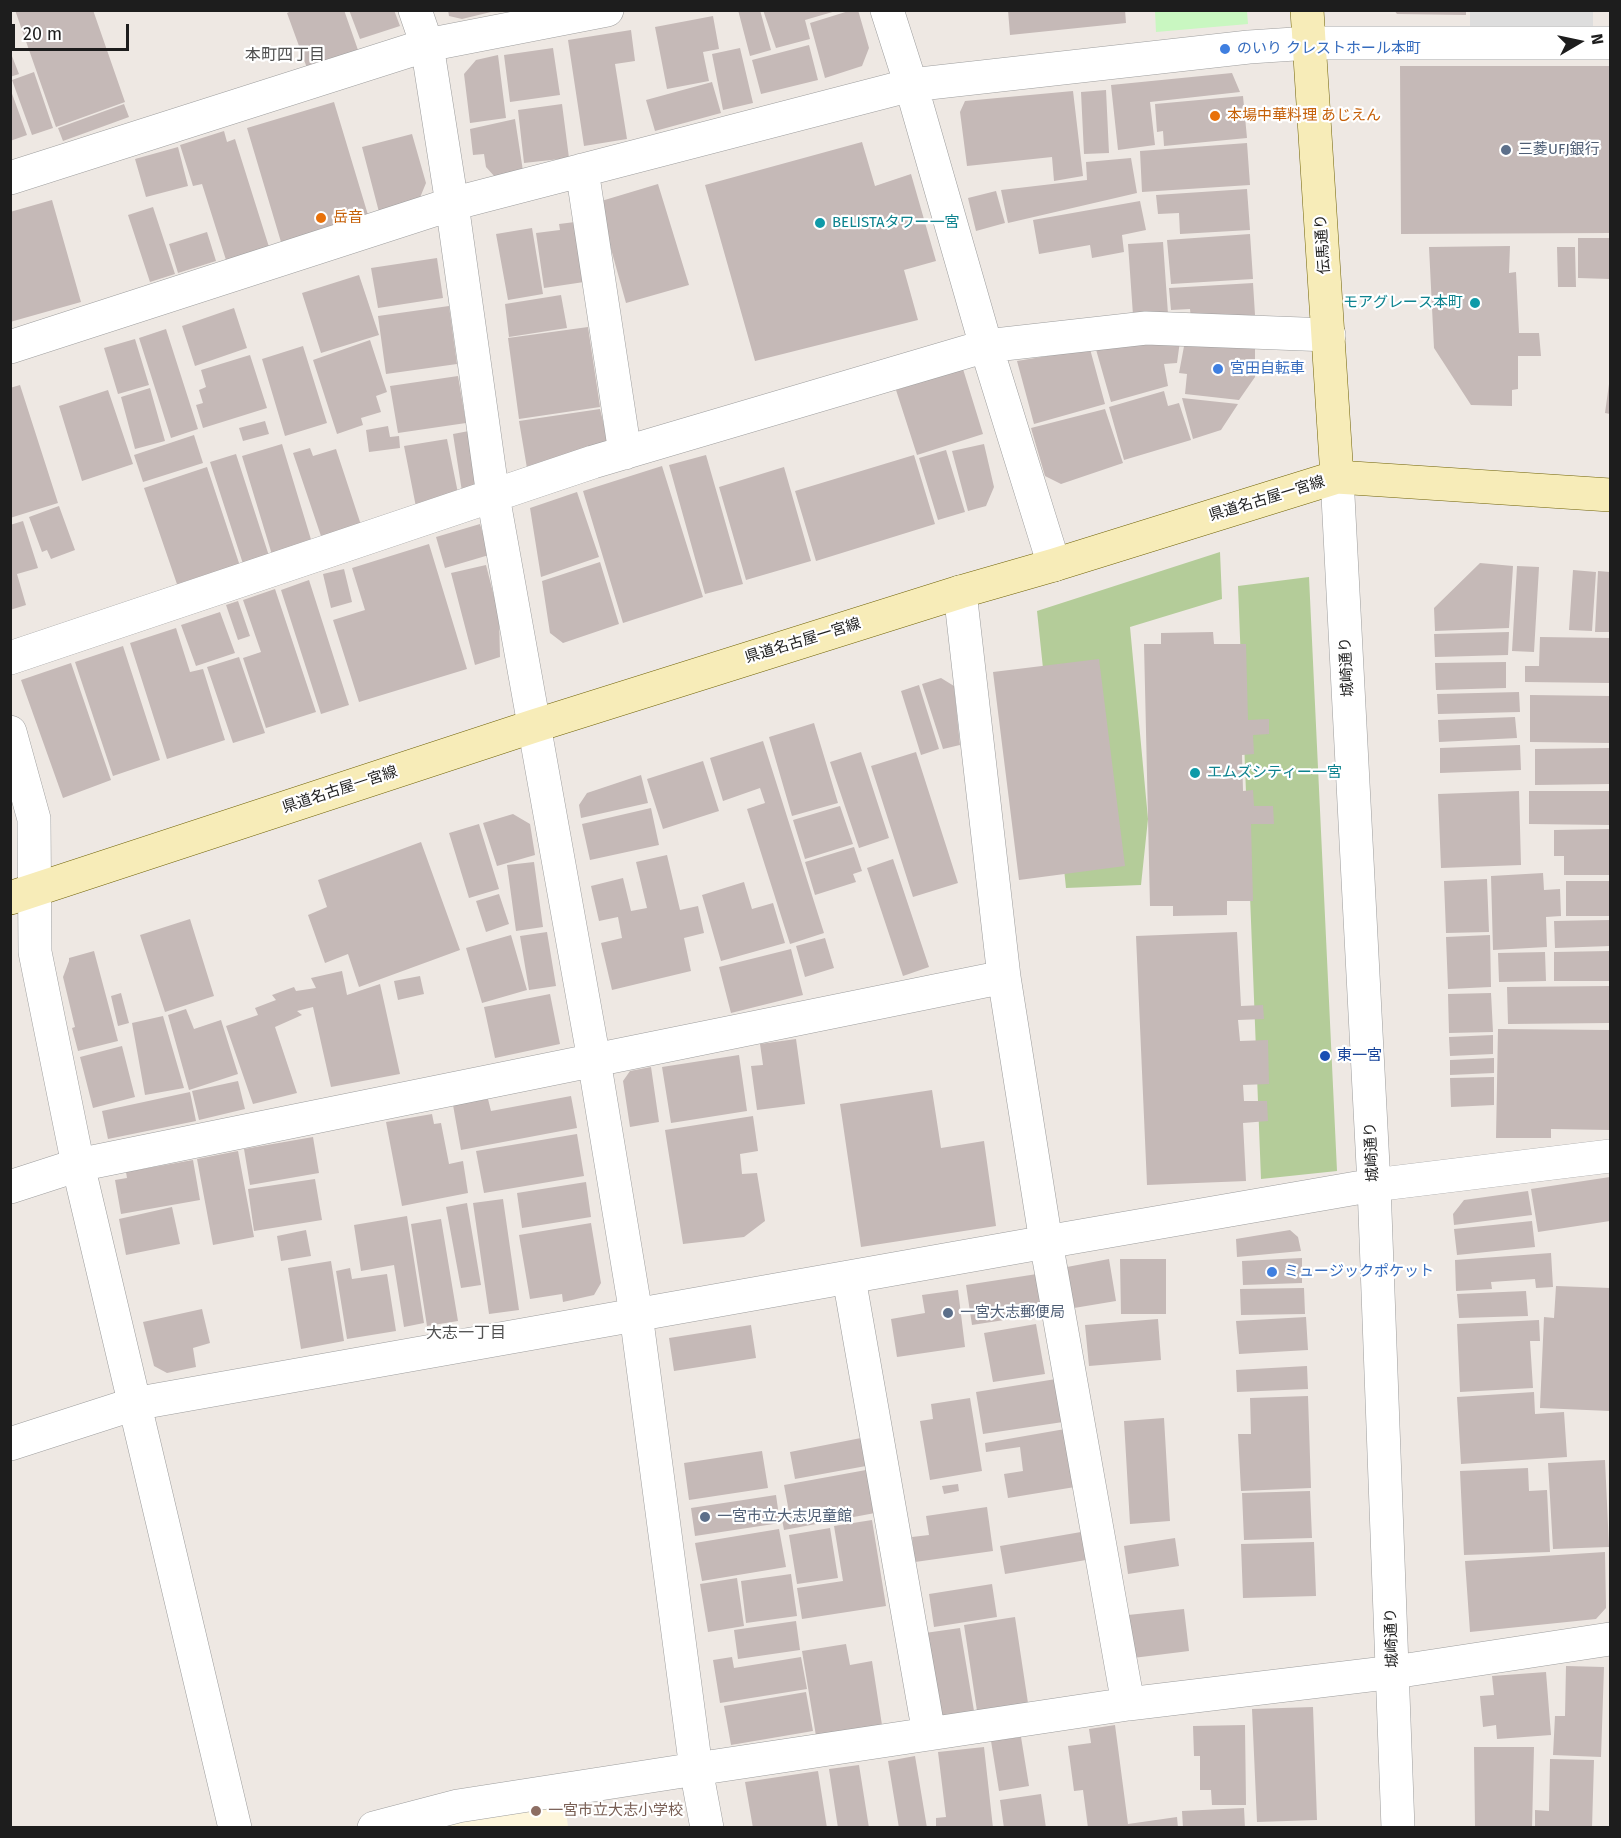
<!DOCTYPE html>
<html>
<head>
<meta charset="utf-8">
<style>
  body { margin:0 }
  #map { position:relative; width:1621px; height:1838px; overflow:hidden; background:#eee8e3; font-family:"Fira Sans",sans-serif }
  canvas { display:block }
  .frame { position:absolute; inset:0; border:12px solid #1d1d1d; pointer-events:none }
  .north { position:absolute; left:1549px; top:12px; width:60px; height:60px; -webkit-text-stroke:4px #fff; paint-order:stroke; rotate:81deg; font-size:16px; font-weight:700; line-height:24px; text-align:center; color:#1d1d1d }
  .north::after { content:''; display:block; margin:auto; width:21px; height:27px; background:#1d1d1d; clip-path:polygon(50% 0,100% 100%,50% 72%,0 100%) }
  .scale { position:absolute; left:12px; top:24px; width:117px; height:27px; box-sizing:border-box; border:3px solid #1d1d1d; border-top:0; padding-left:8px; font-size:18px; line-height:21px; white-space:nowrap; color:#1d1d1d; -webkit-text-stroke:4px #fff; paint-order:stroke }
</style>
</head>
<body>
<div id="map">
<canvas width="1621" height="1838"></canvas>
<div class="frame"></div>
<div class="north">N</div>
<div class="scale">20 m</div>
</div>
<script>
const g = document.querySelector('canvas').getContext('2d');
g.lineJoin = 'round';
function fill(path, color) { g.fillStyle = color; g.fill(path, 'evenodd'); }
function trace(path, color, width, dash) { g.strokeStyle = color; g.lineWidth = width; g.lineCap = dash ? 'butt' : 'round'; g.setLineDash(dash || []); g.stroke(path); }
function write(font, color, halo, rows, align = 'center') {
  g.font = font + ' "Fira Sans","Noto Sans JP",sans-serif'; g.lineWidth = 4.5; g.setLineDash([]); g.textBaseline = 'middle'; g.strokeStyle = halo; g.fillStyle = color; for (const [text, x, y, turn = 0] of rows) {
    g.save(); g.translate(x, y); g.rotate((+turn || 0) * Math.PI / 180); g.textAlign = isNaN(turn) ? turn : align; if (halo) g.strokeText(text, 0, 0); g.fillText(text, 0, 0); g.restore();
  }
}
const education = new Path2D(`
  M565,1802l3,25 -149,1z`);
const forest = new Path2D(`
  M1220,552l2,47 -92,28 18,192 -7,66 -75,3 -29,-277z
  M1309,577l28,594 -76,8 -23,-593z`);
const park = new Path2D(`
  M1155,11h92l1,13 -92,8z`);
const parking = new Path2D(`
  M1470,11h123v25h-123z`);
const building = new Path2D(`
  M15,10h78l32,92 -69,25z
  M294,10h50l14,40 -51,18 -20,-55z
  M349,10h45l6,16 -40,13z
  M448,10h47v1l-33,8 -13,-3z
  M738,10h22l11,40 -21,6z
  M763,10h73v1l-31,9 5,19 -34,9z
  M852,10h6l11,38 -7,18 -37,12 -15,-55z
  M1008,10h117l1,13 -116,12z
  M1394,10h72v5l-69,-1z
  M713,16l6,33 -16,3 6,29 -42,8 -12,-62z
  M631,30l4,31 -20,3 12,75 -43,7 -16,-106z
  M809,45l9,35 -57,14 -9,-34z
  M553,48l7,47 -50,7 -6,-47z
  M740,48l13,55 -30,7 -11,-56z
  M10,51l9,23 -9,3z
  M498,55l8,63 -36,5 -6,-49 12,-14z
  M1400,66h210v167l-209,1z
  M34,72l19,56 -21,7 -20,-55z
  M1232,73l8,19 -90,10 5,43 -37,5 -7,-65z
  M712,82l9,31 -66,18 -9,-31z
  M10,88l17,47 -17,6z
  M1106,90l3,63 -25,1 -3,-62z
  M1073,91l10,85 -29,5 -2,-24 -85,9 -7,-54 5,-11z
  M1243,96l4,42 -83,8 -1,-15 -6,1 -2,-28z
  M334,102l34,113 -87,27 -34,-114z
  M124,104l5,13 -66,24 -5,-13z
  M562,104l7,54 -45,5 -6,-53z
  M515,119l8,52 -28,6 -9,-10 -2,-13 -11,1 -3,-26z
  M224,131l3,11 8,-3 34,108 -43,13 -24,-76 -9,2 -13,-41z
  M412,134l14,49 -7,17 -40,12 -17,-65z
  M862,142l13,44 36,-12 25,87 -32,9 14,50 -163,41 -50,-176z
  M1247,143l3,42 -108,7 -2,-41z
  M178,147l10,39 -42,11 -11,-38z
  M1131,158l6,35 -129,30 -7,-33 86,-10 -1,-18z
  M658,184l31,101 -63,18 -28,-101z
  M1247,189l3,41 -70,4 -1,-21 -21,1 -2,-19z
  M996,191l9,32 -29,8 -8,-33z
  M52,200l29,102 -71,20v-110z
  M1140,201l6,29 -24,5 2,17 -32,6 -2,-13 -51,9 -6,-34z
  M153,207l22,67 -25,8 -22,-67z
  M575,222l9,60 -40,6 -8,-55 24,-3 -1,-6z
  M532,228l11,66 -35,6 -12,-66z
  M207,232l9,29 -38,12 -9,-29z
  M1250,234l3,45 -82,5 -4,-44z
  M1578,238h32v41l-32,-1z
  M1163,242l5,72 -35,1 -5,-71z
  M1510,246l-1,27 7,-1 3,61h20l2,23h-23v33l-6,1v16l-41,-1 -37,-57 -5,-101z
  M1557,247h18l1,40h-18z
  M437,258l6,40 -65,10 -7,-40z
  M359,275l20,60 -58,18 -19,-60z
  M1253,283l2,32 -64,4 -1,-10 -19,1 -2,-22z
  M561,295l6,33 -58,9 -4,-33z
  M449,306l8,58 -71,10 -8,-58z
  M234,308l13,40 -52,18 -13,-40z
  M588,327l12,80 -81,12 -11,-81z
  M166,329l32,100 -27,9 -32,-100z
  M135,339l14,46 -31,9 -14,-46z
  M370,340l17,52 -11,4 5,16 -20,6 2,7 -26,9 -24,-74z
  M1180,341l-3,22 -13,1 4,22 -57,16 -16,-56z
  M1185,341l70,6v30l-16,23 -54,-6 2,-20 -8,-1z
  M303,346l24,77 -42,13 -23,-77z
  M1090,349l15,55 -71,20 -17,-63z
  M250,355l17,53 -64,20 -7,-23 7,-2 -4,-13 7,-3 -5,-17z
  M963,369l20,65 -66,21 -21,-65z
  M458,376l8,47 -68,10 -8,-47z
  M1609,384h1v30l-5,-1z
  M20,385l38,118 -48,15v-130z
  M150,388l15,53 -30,8 -14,-52z
  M108,390l25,74 -51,17 -23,-75z
  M1164,391l4,15 11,-3 12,37 -67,20 -15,-53z
  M1182,398l56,6 -17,26 -28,9z
  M600,409l11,44 -82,27 -10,-59z
  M1105,409l18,54 -62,21 -16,-8 -14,-48z
  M265,421l4,13 -26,7 -4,-13z
  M388,426l2,11 9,-1 1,12 -31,4 -3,-22z
  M469,431l10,65 -16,2 -10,-64z
  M194,435l9,28 -60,19 -9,-27z
  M447,439l12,59 -43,9 -12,-61z
  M282,444l31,102 -40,12 -31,-102z
  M984,444l10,43 -8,19 -18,5 -16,-60z
  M310,448l3,8 23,-7 25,76 -39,14 -29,-86z
  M946,450l19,62 -27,8 -19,-62z
  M236,454l34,105 -26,8 -34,-105z
  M706,455l37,129 -38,10 -36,-129z
  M914,455l21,69 -119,37 -21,-70z
  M662,466l41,131 -80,26 -40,-132z
  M207,467l34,102 -62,21 -35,-102z
  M784,467l27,94 -65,19 -27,-93z
  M577,492l22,65 -58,20 -11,-69z
  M59,506l16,44 -24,9 -4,-9 -5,2 -13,-35z
  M23,521l15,47 -21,6 9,31 -16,5v-85z
  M480,524l9,31 -44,13 -9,-31z
  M429,544l38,125 -108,33 -26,-82 32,-10 -13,-42z
  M600,562l19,62 -56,19 -13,-10 -8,-52z
  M1480,563l33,3 -4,62 -74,3 -1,-23z
  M486,565l13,51 1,41 -25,8 -24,-92z
  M1517,566l22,1 -5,85 -22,-1z
  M344,569l8,33 -21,6 -8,-34z
  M1573,570l23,2 -4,59 -23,-1z
  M1598,571l12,1v60h-15z
  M309,580l40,125 -28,9 -40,-124z
  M275,589l41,123 -50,16 -23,-70 18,-6 -18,-52z
  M238,601l12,35 -12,4 -12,-35z
  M220,612l15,41 -39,13 -15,-41z
  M176,628l14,44 13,-3 22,71 -58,19 -37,-116z
  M1213,632l1,12h32l2,76 21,-1v15l-16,1 1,19 -12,1 1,36 10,-1 1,16h19l1,18h-23l2,77h-26v14l-54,1v-10h-23l-6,-262h17v-11z
  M1509,632l-1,23 -73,2 -1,-23z
  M1540,637l70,1v45l-85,-1v-16h14z
  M123,646l37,114 -47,16 -38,-114z
  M239,657l26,76 -32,10 -26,-76z
  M1099,659l26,207 -106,14 -26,-208z
  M1506,662v26l-70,2 -1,-27z
  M71,663l40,117 -48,18 -42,-118z
  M941,678l13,8 6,59 -17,4 -21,-65z
  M919,685l20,64 -18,6 -20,-64z
  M1519,692l1,20 -82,2 -1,-20z
  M1530,695l80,1v47l-80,-1z
  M1515,717l2,21 -78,4 -1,-22z
  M814,723l24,80 -46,13 -23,-79z
  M763,741l61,192 -34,11 -43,-135 18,-6 -5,-15 -37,13 -13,-43z
  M1520,745l1,25 -81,3v-25z
  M1610,748v36l-75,1v-36z
  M861,752l28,86 -30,10 -29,-86z
  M916,752l42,131 -45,14 -42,-131z
  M703,761l16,50 -56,18 -16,-50z
  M641,775l7,28 -67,15 -2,-13 8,-12z
  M1519,791l2,74 -80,3 -3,-74z
  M1529,791h81v34l-81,-1z
  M840,806l13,38 -48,15 -12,-39z
  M651,808l8,37 -69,15 -8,-36z
  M513,814l17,10 5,31 -38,11 -14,-43z
  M479,824l20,65 -30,9 -20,-65z
  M1610,829v46h-46v-19h-10v-26z
  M421,842l39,108 -101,37 -11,-33 -23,9 -17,-48 19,-8 -9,-27z
  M854,847l8,24 -9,3 3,8 -41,13 -10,-33z
  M667,855l13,55 18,-4 6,27 -20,5 7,33 -79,19 -11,-47 21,-5 -4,-21 -19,4 -8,-35 32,-8 8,33 16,-3 -11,-46z
  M893,859l36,108 -26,9 -36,-108z
  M534,862l9,65 -27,4 -9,-66z
  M1543,873l1,17 16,-1 1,27 -15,1 1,30 -54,3 -2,-74z
  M1487,879l2,53 -43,1 -2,-52z
  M1566,881h44v35h-44z
  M744,882l8,27 21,-6 12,40 -64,18 -19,-66z
  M499,894l10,30 -23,8 -10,-31z
  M190,919l24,77 -49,16 -25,-77z
  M1610,920v26l-55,2 -1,-27z
  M547,932l9,54 -27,4 -9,-54z
  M1237,932l4,74 22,-1 1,14 -26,1 2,21 28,-1 1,44 -26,1 1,16h23l1,20 -25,2 3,58 -99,4 -11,-249z
  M511,935l16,55 -45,13 -16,-55z
  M1490,935l1,52 -43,2 -2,-52z
  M825,938l9,30 -29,9 -9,-31z
  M791,949l12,46 -72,18 -12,-46z
  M94,951l24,90 -40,10 -6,-23 3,-1 -12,-50 6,-16v-3z
  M1610,951v30h-56v-29z
  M1545,952l1,29 -47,1 -1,-29z
  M342,971l5,24 33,-11 20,90 -69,13 -18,-80 -16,4 5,4 -27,12 22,66 -44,11 -27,-78 32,-11 -3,-7 21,-8 -4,-5 22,-8 2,4 20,-3 -5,-10z
  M420,976l4,18 -26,6 -4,-19z
  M1610,986v37l-102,1 -1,-37z
  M121,993l8,30 -11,3 -7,-30z
  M1491,993l2,39 -44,1 -1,-39z
  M550,994l10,50 -65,14 -11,-51z
  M186,1009l8,20 27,-9 17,54 -49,16 -21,-75z
  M163,1016l21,72 -39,7 -13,-72z
  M1498,1029l112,1v100l-59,-1v9h-55z
  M1493,1035v19l-43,2 -1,-19z
  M796,1039l9,65 -48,6 -6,-44 12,-1 -3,-21z
  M122,1046l13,51 -42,11 -13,-51z
  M739,1055l8,56 -76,12 -9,-56z
  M1494,1058v15l-44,2v-15z
  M651,1067l8,55 -29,5 -7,-46 7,-10z
  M1494,1077v28l-43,2 -1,-29z
  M238,1081l7,28 -46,11 -7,-29z
  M932,1090l9,58 43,-7 12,85 -135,21 -21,-143z
  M190,1092l6,29 -88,18 -6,-28z
  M571,1096l6,32 -116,22 -8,-45 35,-6 3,12z
  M432,1114l2,10 7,-1 8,41 14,-3 5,32 -66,13 -16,-84z
  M753,1116l5,35 -18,3 2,20 15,-1 8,48 -21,16 -61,7 -18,-114z
  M577,1134l7,42 -100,17 -8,-42z
  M313,1137l6,36 -69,12 -6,-36z
  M238,1151l16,86 -41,8 -16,-86z
  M193,1160l7,40 -79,14 -6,-34 12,-2 -1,-6z
  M1610,1177v44l-72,11 -7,-43z
  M315,1179l7,41 -68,11 -6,-42z
  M586,1182l5,35 -69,11 -5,-35z
  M1528,1191l4,24 -78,10 -1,-11 11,-14z
  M503,1199l16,111 -30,4 -16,-111z
  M467,1203l14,82 -20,3 -15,-81z
  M172,1207l8,37 -54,11 -7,-36z
  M407,1216l17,107 -20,4 -10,-62 -33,6 -7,-46z
  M441,1219l17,102 -31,5 -16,-102z
  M1532,1221l3,26 -78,8 -3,-26z
  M591,1223l10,60 -7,12 -31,7 -1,-8 -32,5 -11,-64z
  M306,1230l5,26 -30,5 -4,-25z
  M1290,1230l8,7 3,14 -64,6 -1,-18z
  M1551,1253l2,34 -17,1 -1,-9 -44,3 1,7 -36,2 -1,-31z
  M1302,1258v25l-59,2 -1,-24z
  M1109,1259l7,42 -42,7 -7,-41z
  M1120,1259h46v55h-45z
  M331,1261l13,80 -43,8 -13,-81z
  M350,1268l2,11 35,-5 9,57 -49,8 -11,-68z
  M1037,1274l6,40 -71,11 -6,-40z
  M1556,1286l54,2v123l-70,-3 4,-91 10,1z
  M1304,1288l1,26 -64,1 -1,-26z
  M958,1290l7,57 -68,10 -6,-38 34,-6 -3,-18z
  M1526,1291l2,25 -69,2 -2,-24z
  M202,1309l8,34 -17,5 3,19 -29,6 -13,-7 -11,-44z
  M1306,1317l2,33 -69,4 -3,-33z
  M1158,1319l3,41 -72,6 -4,-41z
  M1539,1320l1,21h-10l3,47 -73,4 -3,-68z
  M1036,1324l9,50 -52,8 -9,-49z
  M751,1325l5,33 -82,13 -5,-33z
  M1307,1366l1,23 -71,3 -1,-22z
  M1056,1379l7,43 -80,12 -7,-42z
  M1534,1392l1,22 29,-2 3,45 -106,7 -4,-67z
  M1308,1396l3,92 -70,3 -3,-57h13l-1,-36z
  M970,1398l12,73 -52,9 -10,-59 13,-2 -2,-15z
  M1164,1418l6,103 -40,3 -6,-103z
  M1065,1429l10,58 -67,11 -4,-24 19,-3 -3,-24 -34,5 -1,-9z
  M861,1438l5,28 -71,13 -5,-27z
  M762,1451l6,37 -79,12 -5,-37z
  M1605,1460l4,87 -56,2 -5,-86z
  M1528,1468l1,23 18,-1 3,62 -86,3 -4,-84z
  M866,1470l9,43 -91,17 -3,-16 8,-2 -5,-27z
  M958,1484l1,7 -15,3 -2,-8z
  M1310,1491l2,47 -68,2 -2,-47z
  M776,1495l4,28 -85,13 -4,-28z
  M987,1507l6,44 -78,11 -3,-25 17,-2 -3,-19z
  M872,1520l14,86 -84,13 -5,-31 46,-7 -9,-55z
  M830,1528l8,50 -41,6 -8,-49z
  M779,1529l7,38 -84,14 -7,-38z
  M1081,1532l5,28 -81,14 -5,-28z
  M1175,1538l4,28 -51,8 -4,-28z
  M1314,1542l2,54 -73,2 -2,-54z
  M1605,1552l1,56 -10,11 -126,13 -5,-71z
  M791,1574l6,42 -51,7 -5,-42z
  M737,1578l7,48 -36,6 -8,-48z
  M992,1584l5,33 -63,10 -5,-33z
  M1184,1609l5,42 -56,7 -5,-43z
  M1015,1617l13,86 -51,8 -13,-86z
  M796,1621l4,29 -62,9 -4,-29z
  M960,1628l14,83 -35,6 -14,-84z
  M846,1644l4,21 22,-4 10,64 -66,11 -14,-85z
  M732,1657l2,11 67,-11 6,32 -87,14 -7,-43z
  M1566,1666l38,1 -3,90 -48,-2 2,-39h10z
  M1546,1672l5,63 -54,4 -1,-14 -13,2 -3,-31 14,-1 -2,-19z
  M806,1692l7,39 -82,14 -7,-39z
  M1313,1707l4,113 -60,2 -5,-113z
  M1115,1725l13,99 49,-7 1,11h-90l-5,-38 -9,1 -6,-45 23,-3 -2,-14z
  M1245,1725l1,80h-34l-1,-15h-11v-34h-6l-1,-30z
  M1021,1737l8,49 -30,5 -8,-50z
  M984,1747l9,81h-57v-10l10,-1 -8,-65z
  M1474,1747h60l-2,81h-57z
  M915,1756l12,72h-28l-11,-67z
  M1550,1759l44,1 -2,68h-57v-18l14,1z
  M859,1765l10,63h-31l-9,-59z
  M818,1771l9,57h-74l-8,-46z
  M1041,1794l5,34h-42l-4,-28z
  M1244,1808l1,20h-62l-1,-17z`);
const minor = new Path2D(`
  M415,10l12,35 25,159 41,292 101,564 42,254 60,455 11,59
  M887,10l24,75 75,261 68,219
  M582,170l43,283
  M10,178l417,-133 180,-35
  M10,347l442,-143 459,-119 338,-38 61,-4h300
  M960,592l44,385 42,265 82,462
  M10,658l583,-196 393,-116 160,-18 183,7
  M10,732l24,87 1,133 43,213 157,663
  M1374,1185l236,-29
  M10,1187l68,-22 926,-188
  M849,1278l80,456
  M10,1444l124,-40 912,-162
  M374,1828l84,-22 238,-37 432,-65 266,-32 216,-33`);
const tertiary = new Path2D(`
  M1337,477l37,708 24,643
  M1046,1242l328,-57`);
const secondary = new Path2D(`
  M1307,10l30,467
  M10,898l524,-172 426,-134 94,-27 283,-88 273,18`);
const markers = [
  [1225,49,6,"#3f7fe0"],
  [1215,116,6,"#e8710a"],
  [1506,150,6,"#5c6f8a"],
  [321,218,6,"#e8710a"],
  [820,223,6,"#0f9aa8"],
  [1475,303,6,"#0f9aa8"],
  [1218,369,6,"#3f7fe0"],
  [1195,773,6,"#0f9aa8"],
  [1325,1056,6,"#1a4fb4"],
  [1272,1272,6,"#3f7fe0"],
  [948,1313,6,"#5c6f8a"],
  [705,1517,6,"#5c6f8a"],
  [536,1811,6,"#8d6e63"]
];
const shopNames = [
  ["のいり クレストホール本町",1237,49],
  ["宮田自転車",1230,369],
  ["ミュージックポケット",1284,1272]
];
const foodNames = [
  ["本場中華料理 あじえん",1227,116],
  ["岳音",333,218]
];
const serviceNames = [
  ["三菱UFJ銀行",1518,150],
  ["一宮大志郵便局",960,1313],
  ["一宮市立大志児童館",717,1517]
];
const cultureNames = [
  ["BELISTAタワー一宮",832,223],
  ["モアグレース本町",1463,303,"right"],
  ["エムズシティー一宮",1207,773]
];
const streetNames = [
  ["伝馬通り",1323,244,-94],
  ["県道名古屋一宮線",1267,499,-17],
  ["県道名古屋一宮線",803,641,-17],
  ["城崎通り",1347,667,-93],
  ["県道名古屋一宮線",340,790,-18],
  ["城崎通り",1372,1152,-93],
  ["城崎通り",1392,1638,-92]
];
const transitNames = [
  ["東一宮",1337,1056]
];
const educationNames = [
  ["一宮市立大志小学校",548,1811]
];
const neighbourhoodNames = [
  ["本町四丁目",285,56],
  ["大志一丁目",466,1334]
];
fill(education, '#fef6dc');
fill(forest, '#b4cc99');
fill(park, '#c9f7c1');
fill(parking, '#ddd');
fill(building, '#c5b9b7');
trace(minor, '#9e9e9e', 34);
trace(tertiary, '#9e9e9e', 34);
trace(secondary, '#706308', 34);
trace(minor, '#fff', 33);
trace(tertiary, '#fff', 33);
trace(secondary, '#f7ecb8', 33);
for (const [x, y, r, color] of markers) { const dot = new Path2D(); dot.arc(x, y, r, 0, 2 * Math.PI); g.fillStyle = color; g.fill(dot); trace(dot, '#fff', 2); }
write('15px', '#366cbe', '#fff', shopNames, 'left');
write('15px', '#c56008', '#fff', foodNames, 'left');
write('15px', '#4e5e75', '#fff', serviceNames, 'left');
write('15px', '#0d838f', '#fff', cultureNames, 'left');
write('15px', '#1d1d1d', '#fff', streetNames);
write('15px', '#164399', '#fff', transitNames, 'left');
write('15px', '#785e54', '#fff', educationNames, 'left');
write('16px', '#505050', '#fff', neighbourhoodNames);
</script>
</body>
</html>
